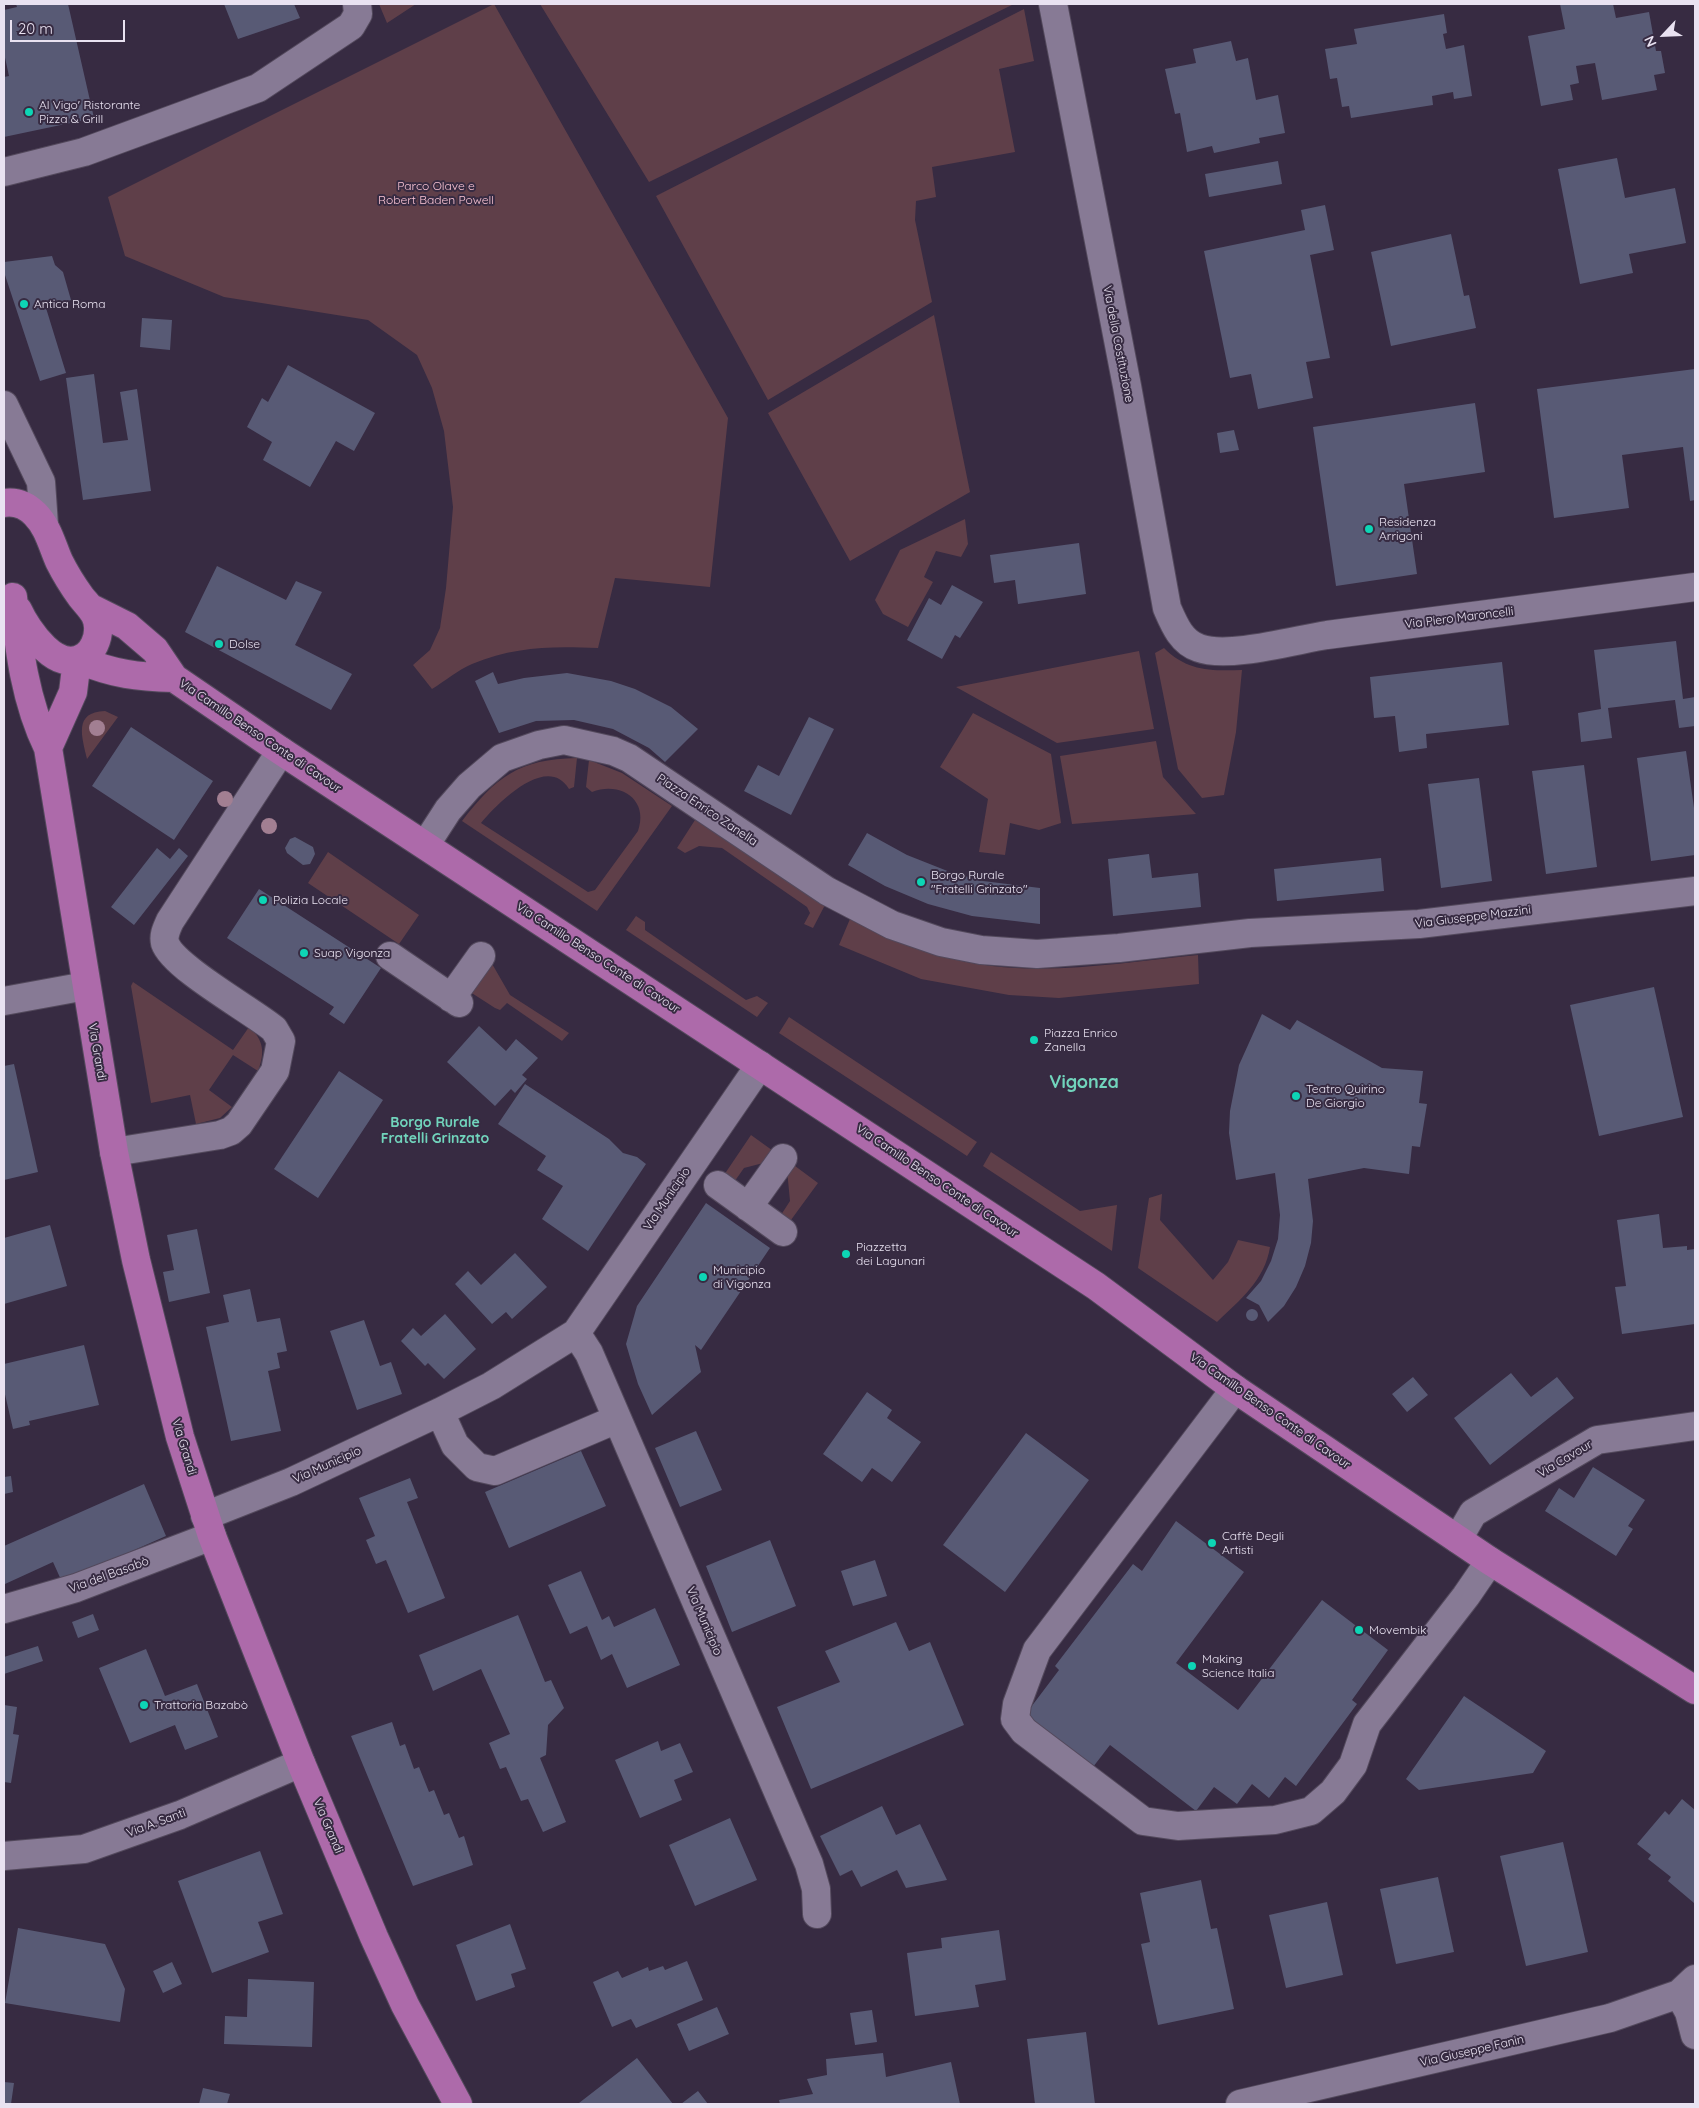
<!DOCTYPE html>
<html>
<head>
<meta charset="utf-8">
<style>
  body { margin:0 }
  #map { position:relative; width:1699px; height:2108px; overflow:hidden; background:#372b42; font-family:Quicksand,sans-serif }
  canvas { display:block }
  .frame { position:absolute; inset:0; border:5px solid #e9e2f1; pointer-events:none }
  .north { position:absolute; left:1639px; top:10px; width:50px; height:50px; -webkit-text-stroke:4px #372b42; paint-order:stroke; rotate:245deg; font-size:14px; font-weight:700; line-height:20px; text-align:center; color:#e9e2f1 }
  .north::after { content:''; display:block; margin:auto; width:18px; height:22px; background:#e9e2f1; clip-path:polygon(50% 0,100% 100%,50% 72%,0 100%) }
  .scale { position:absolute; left:10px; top:20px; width:115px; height:22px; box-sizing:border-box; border:2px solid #e9e2f1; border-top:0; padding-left:6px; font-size:15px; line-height:18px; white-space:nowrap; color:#e9e2f1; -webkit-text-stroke:4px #372b42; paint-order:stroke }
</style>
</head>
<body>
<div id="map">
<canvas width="1699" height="2108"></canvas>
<div class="frame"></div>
<div class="north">N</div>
<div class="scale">20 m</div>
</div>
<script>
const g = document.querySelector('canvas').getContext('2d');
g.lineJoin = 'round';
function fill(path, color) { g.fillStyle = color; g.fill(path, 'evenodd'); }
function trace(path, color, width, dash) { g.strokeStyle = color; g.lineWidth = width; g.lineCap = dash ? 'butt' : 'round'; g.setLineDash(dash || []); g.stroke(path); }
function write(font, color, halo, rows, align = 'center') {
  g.font = font + ' Quicksand,sans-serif'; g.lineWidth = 4; g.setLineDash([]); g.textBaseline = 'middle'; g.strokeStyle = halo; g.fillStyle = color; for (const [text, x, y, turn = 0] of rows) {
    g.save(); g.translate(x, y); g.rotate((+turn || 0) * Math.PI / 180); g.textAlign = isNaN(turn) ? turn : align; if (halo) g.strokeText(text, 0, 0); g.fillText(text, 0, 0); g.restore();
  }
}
const green = new Path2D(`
  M379,4h37l-29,19z
  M494,4l234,414 -18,169 -95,-9 -17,70c-45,-2 -83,-2 -126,16 -14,6 -27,17 -40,25l-19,-24 17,-15 10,-22 6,-40 7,-81 -9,-76 -12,-43 -15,-33 -49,-35 -144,-23 -99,-41 -17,-59z
  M540,4h474l-365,178z
  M1024,9l10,52 -35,8 16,83 -83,15 4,30 -20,4 -1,19 17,82 -164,98 -112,-204z
  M934,315l36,177 -120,69 -82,-148z
  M965,519l3,25 -7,13 -25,-6 -12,26 9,5 -25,45 -25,-13 -8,-14 25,-50z
  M1164,648c23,23 46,23 78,22l-6,62 -12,63 -22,3 -24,-29 -23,-116z
  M1139,651l15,78 -97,14 -101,-56z
  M105,711l13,6 -31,42c-5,-22 -14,-47 18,-48z
  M973,713l78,41 10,69 -22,7 -29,-7 -5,32 -26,-3 9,-53 -48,-32z
  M1156,741l7,36 33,37 -124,10 -12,-68z
  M577,758l-3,29 -5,2c-22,-36 -71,14 -88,34l107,69 7,-2 43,-59c11,-31 -17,-50 -46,-39l-6,-5 3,-27 33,13 50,33 -75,105 -135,-90c34,-44 57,-62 115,-63z
  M695,820l130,85 -12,23 -9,-4 6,-11 -3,-6 -85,-59 -23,-2 -14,7 -8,-5z
  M328,852l91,63 -20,29 -91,-61z
  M636,916l9,6v8l101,70 11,-4 11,7 -11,14 -131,-87z
  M850,919c31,14 63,28 96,38 82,23 169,6 252,-2l1,29 -140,14 -50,-3 -88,-16 -82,-34z
  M491,962l19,33 59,38 -7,8 -55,-38 -7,7 -5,-2 -31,-20z
  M133,982l100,68 16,-23c15,13 16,26 9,44l-25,-16 -24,35 23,17 -12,11 -24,6 -6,-29 -39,8 -20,-117z
  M789,1017l188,125 -10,14 -188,-123z
  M751,1135l25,18 -5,8 -27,7 -12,17 -10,-7z
  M991,1152l89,59 37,-6 -5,46 -129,-85z
  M791,1163l27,20 -30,41 -9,-6 11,-17 -3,-31z
  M1162,1194l-2,26 53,60 15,-18 10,-22 32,7c-5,33 -31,54 -53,75l-79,-54 11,-70z`);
const building = new Path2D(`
  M16,4h52l26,114 -90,19v-60l5,-1 -5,-23v-43l13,-3z
  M224,4h70l6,14 -62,21z
  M1560,4h53l3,14 33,-6 7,39h5l4,22 -11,2 3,15 -55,10 -7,-37 -19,3 3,17 -9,2 3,15 -32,6 -13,-70 37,-7z
  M1444,14l3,19 -4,1 3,15 18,-4 8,51 -18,3 -1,-7 -21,4 1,9 -82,13 -2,-12 -7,1 -5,-29 -7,1 -5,-30 32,-5 -3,-15z
  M1231,41l5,20 12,-3 8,42 22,-5 7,38 -26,5 1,5 -46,10 -2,-7 -25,6 -7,-39 -5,1 -10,-45 31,-6 -3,-14z
  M1617,158l8,40 50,-10 11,55 -57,11 4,19 -53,11 -22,-115z
  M1278,161l4,23 -73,13 -4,-23z
  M1325,205l9,45 -24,5 20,103 -24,4 7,36 -55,11 -7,-35 -21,4 -26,-127 101,-21 -4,-20z
  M1451,234l13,62 5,-1 7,33 -85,18 -20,-94z
  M52,256l3,9 8,7 8,28 -25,8 20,65 -26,8 -36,-109v-10z
  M142,318l30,2 -2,30 -30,-3z
  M288,365l87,48 -21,38 -18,-10 -26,46 -47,-27 9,-18 -25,-15 15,-29 6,4z
  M1695,369v131l-5,1 -7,-54 -61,8 7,53 -75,10 -17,-129z
  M94,374l9,69 25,-3 -8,-48 17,-3 14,102 -68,9 -17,-122z
  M1475,403l10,69 -81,12 13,90 -81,12 -23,-159z
  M1234,430l5,20 -19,3 -3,-20z
  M1079,543l7,51 -68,10 -3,-24 -21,3 -4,-28z
  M217,566l69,34 10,-19 26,11 -27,53 57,29 -21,36 -146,-78z
  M952,585l31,17 -23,36 -5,-3 -13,24 -35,-19 22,-42 12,7z
  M1676,641l7,58 12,-2v29l-16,2 -4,-28 -67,8 4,30 -31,4 -3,-29 23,-4 -7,-59z
  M1502,662l7,63 -83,9 1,14 -28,4 -4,-36 -21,2 -4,-41z
  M493,672l5,12 26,-6 43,-5 44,8 24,8 36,18 27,22 -33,33 -16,-14 -36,-19 -39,-9 -38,1 -37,12 -24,-52z
  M809,717l25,12 -43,86 -47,-24 14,-26 21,11z
  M131,727l82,54 -39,59 -82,-54z
  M1686,751l9,64v40l-44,6 -14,-103z
  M1584,765l13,102 -51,7 -14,-103z
  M1479,778l13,103 -51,7 -13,-104z
  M867,833l40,22 43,17 33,9 57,7v36l-68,-8 -44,-12 -43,-18 -37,-21z
  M295,837l18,10 2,7 -5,10 -7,1 -16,-12 -2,-5 5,-9z
  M157,848l13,11 9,-11 9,8 -54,69 -23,-18z
  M1149,854l3,24 46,-5 3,34 -88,9 -5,-57z
  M1381,858l3,33 -107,10 -3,-32z
  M259,889l122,79 -37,56 -15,-10 5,-7 -107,-69z
  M1654,987l29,130 -84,19 -29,-131z
  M1262,1014l28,16 7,-10 85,48 41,3 -4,32 8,1 -7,43 -8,-1 -3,28 -45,-6 -56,11 5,42 -2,22 -6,23 -9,21 -12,19 -16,16 -9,-17 -13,-7 15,-17 10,-20 7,-22 2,-24 -5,-42 -39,7 -7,-47 1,-22 9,-46z
  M479,1026l27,25 10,-12 22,19 -16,17 5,4 -12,14 -4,-4 -16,17 -48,-44z
  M14,1064l24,108 -34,8v-114z
  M339,1071l44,29 -65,98 -44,-29z
  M525,1084l84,55 14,14 14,4 9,7 -58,87 -46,-32 21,-33 -26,-16 9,-14 -48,-32z
  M706,1203l64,45 -69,102 -6,-5 6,27 -49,43 -14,-31 -12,-40 11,-38z
  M1659,1214l4,34 24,-2v4l8,-1v75l-73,10 -7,-47 11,-1 -9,-66z
  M50,1225l17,61 -63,18v-66z
  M197,1229l13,64 -41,9 -6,-30 11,-2 -7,-35z
  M515,1253l32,34 -35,32 -6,-7 -14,12 -37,-40 13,-13 13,14z
  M250,1289l7,33 23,-4 7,33 -10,2 3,15 -12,3 13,60 -50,10 -25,-114 23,-5 -6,-27z
  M1246 1315a6 6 0 1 1 12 0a6 6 0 1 1-12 0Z
  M445,1314l31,35 -32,30 -16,-16 -3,3 -24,-25 12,-13 8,8z
  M364,1320l16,46 11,-4 11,32 -45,16 -27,-79z
  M84,1345l15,60 -70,16 1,4 -17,4 -9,-39v-26z
  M1511,1373l20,24 26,-20 17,21 -84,67 -36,-47z
  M1413,1377l15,18 -21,17 -15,-18z
  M867,1392l25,18 -5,8 34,24 -29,40 -20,-14 -10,14 -39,-28z
  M696,1431l26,59 -42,17 -25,-59z
  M1026,1433l63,47 -84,112 -62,-47z
  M581,1451l25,55 -97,42 -24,-56z
  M1593,1467l52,33 -17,26 5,3 -17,27 -71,-45 14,-23 15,10z
  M11,1476l2,16 -9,2v-17z
  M410,1478l8,20 -11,4 38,96 -37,15 -22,-53 -10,4 -10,-24 9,-4 -16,-38z
  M144,1484l22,52 -104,46 -9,-20 -48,22 -1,-38z
  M1176,1521l68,51 -68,91 62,47 84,-110 66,50 -36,50 5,4 -61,82 -11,-9 -16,21 -17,-14 -15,20 -23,-17 -18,24 -86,-66 -17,22 -68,-52 34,-45 -4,-4 78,-102 9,7z
  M770,1540l26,66 -64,26 -26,-66z
  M875,1560l12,36 -34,10 -12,-35z
  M581,1571l21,49 7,-4 5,11 41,-19 25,57 -53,23 -15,-34 -11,6 -14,-34 -17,8 -22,-49z
  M93,1614l6,16 -21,8 -6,-16z
  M518,1615l27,67 6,-2 13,28 -16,17 -2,30 -6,3 26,64 -23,10 -15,-33 -7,2 -15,-34 -6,2 -11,-26 21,-9 -29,-65 -48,22 -14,-36z
  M896,1622l13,29 21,-9 34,83 -153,64 -34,-82 63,-25 -15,-31z
  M38,1646l5,15 -39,13v-17z
  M146,1649l19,47 32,-12 21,53 -33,13 -10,-25 -45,18 -31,-75z
  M1464,1696l82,55 -13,22 -114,17 -13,-11z
  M4,1705l13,2 -4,27 6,1 -8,48 -7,-1z
  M392,1722l8,24 5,-2 9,25 5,-2 10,25 5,-2 10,25 5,-2 10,25 5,-2 9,29 -60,21 -62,-150z
  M658,1741l3,10 19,-8 13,29 -19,8 8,20 -42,18 -25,-58z
  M1682,1799l13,11 -1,93 -26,-22 3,-4 -23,-18 3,-4 -14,-11 28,-33 4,4z
  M882,1806l14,29 24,-11 27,56 -41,8 -9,-18 -36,17 -9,-17 -12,6 -20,-40z
  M730,1818l27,62 -62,26 -26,-61z
  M1563,1842l25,110 -62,14 -26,-110z
  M260,1851l23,63 -25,8 11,30 -57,21 -34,-92z
  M1438,1877l16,75 -58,12 -16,-75z
  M1201,1880l10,49 6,-1 17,81 -76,16 -17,-81 9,-2 -10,-49z
  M1327,1902l16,73 -57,13 -17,-73z
  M510,1924l16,45 -15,5 4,13 -39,14 -20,-56z
  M18,1928l87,16 20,45 -5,33 -115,-19z
  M999,1930l7,50 -31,5 4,22 -64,9 -8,-63 35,-5 -1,-10z
  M687,1961l16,39 -67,28 -5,-9 -19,8 -19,-45 25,-11 4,7 26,-11 1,4 14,-5 2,4z
  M172,1962l10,22 -19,9 -10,-22z
  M248,1979l66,3 -2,65 -88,-3 1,-28 22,1z
  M717,2007l12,27 -40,17 -12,-27z
  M872,2010l5,32 -22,3 -5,-32z
  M1086,2032l9,72h-60l-8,-65z
  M883,2053l3,24 65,-15 9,42h-180l-1,-4 34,-6 -6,-15 20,-4 -1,-16z
  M637,2058l36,46h-92l-2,-1z
  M4,2082l10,1 -3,21h-7z
  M203,2088l27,6 -3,10h-28z
  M698,2091l10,13h-27z`);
const minor = new Path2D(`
  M1053,4l74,382 40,222c7,16 14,34 32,40 29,11 96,-8 128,-13 122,-17 245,-32 368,-48
  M4,172l80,-20 174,-64 93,-62 7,-12 -1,-10
  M4,405l37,77 3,43
  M426,844l22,-34 21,-24 33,-28 37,-13 25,-5 49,11 16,7 198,133 65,34 49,17 40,8 56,4 82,-6 131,-15 169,-9 276,-33
  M390,956l69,47
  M451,998l30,-42
  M4,1001l82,-15
  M114,1152l106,-17 11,-4 8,-7 36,-53 6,-30 -7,-12c-23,-19 -101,-62 -109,-86 -2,-8 2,-15 5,-22l111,-170
  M718,1185l65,47
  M748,1207l35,-49
  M576,1333l13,20 220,511 7,25 1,25
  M1235,1389l-198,261 -20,54 -2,15 9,12 119,90 35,5 97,-6 36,-9 22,-19 20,-27 14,-41 99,-128 24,-35
  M440,1412l15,33 22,22 18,4 122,-52
  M205,1516l86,-34 149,-70 51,-26 85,-53 184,-268
  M1458,1539l15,-26 124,-73 98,-14
  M4,1609l72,-21 136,-52
  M4,1856l80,-7 96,-34 121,-52
  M1679,1994l10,18 6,23
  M1240,2104l370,-86 69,-24 16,-15`);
const major = new Path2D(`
  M4,503c12,-2 22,2 31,11 13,13 17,31 24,47 6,12 14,25 22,36 8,10 18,18 17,33 0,9 -5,21 -13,26 -27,20 -58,-26 -67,-46
  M13,597c6,52 12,104 35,151l66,404 22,108 44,177 32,99 89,227 73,174 31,68 53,99
  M91,608l36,18 28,24 19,28 107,73 815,535 139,103 255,172 205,129
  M80,660c33,14 58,17 94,18
  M48,748l25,-56 4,-32`);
const trees = [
  [97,728],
  [225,799],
  [269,826]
];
const markers = [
  [29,112,5,"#0dd5b5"],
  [24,304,5,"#0dd5b5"],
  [1369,529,5,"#0dd5b5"],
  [219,644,5,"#0dd5b5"],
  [921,882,5,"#0dd5b5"],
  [263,900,5,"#0dd5b5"],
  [304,953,5,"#0dd5b5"],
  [1034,1040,5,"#0dd5b5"],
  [1296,1096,5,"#0dd5b5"],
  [846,1254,5,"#0dd5b5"],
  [703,1277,5,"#0dd5b5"],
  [1212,1543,5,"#0dd5b5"],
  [1359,1630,5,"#0dd5b5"],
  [1192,1666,5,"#0dd5b5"],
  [144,1705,5,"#0dd5b5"]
];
const poiNames = [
  ["Al Vigo' Ristorante",39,105],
  ["Pizza & Grill",39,119],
  ["Antica Roma",34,304],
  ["Residenza",1379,522],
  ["Arrigoni",1379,536],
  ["Dolse",229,644],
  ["Borgo Rurale",931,875],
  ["\"Fratelli Grinzato\"",931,889],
  ["Polizia Locale",273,900],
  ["Suap Vigonza",314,953],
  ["Piazza Enrico",1044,1033],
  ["Zanella",1044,1047],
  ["Teatro Quirino",1306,1089],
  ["De Giorgio",1306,1103],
  ["Piazzetta",856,1247],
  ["dei Lagunari",856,1261],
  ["Municipio",713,1270],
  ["di Vigonza",713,1284],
  ["Caffè Degli",1222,1536],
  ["Artisti",1222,1550],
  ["Movembik",1369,1630],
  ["Making",1202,1659],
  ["Science Italia",1202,1673],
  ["Trattoria Bazabò",154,1705]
];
const parkNames = [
  ["Parco Olave e",436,186],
  ["Robert Baden Powell",436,200]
];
const streetNames = [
  ["Via della Costituzione",1118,344,79],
  ["Via Piero Maroncelli",1459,618,-7],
  ["Via Camillo Benso Conte di Cavour",260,736,34],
  ["Piazza Enrico Zanella",707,810,34],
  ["Via Giuseppe Mazzini",1473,917,-7],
  ["Via Camillo Benso Conte di Cavour",598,958,33],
  ["Via Grandi",97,1052,80],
  ["Via Camillo Benso Conte di Cavour",937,1181,34],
  ["Via Municipio",667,1199,-56],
  ["Via Camillo Benso Conte di Cavour",1270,1411,35],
  ["Via Grandi",184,1447,73],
  ["Via Cavour",1565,1459,-31],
  ["Via Municipio",327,1465,-24],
  ["Via del Basabò",109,1575,-20],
  ["Via Municipio",704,1621,67],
  ["Via A. Santi",156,1823,-20],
  ["Via Grandi",328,1826,67],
  ["Via Giuseppe Fanin",1472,2051,-13]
];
const neighbourhoodNames = [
  ["Borgo Rurale",435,1123],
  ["Fratelli Grinzato",435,1139]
];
const districtNames = [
  ["Vigonza",1084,1083]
];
fill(green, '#5f3f49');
fill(building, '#585a75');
trace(minor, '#53495c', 30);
trace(major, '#53495c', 30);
trace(minor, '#877a95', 28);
trace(major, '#ad6aaa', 28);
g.fillStyle = '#a27f92';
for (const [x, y] of trees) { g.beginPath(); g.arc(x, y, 8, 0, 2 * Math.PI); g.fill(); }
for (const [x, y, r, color] of markers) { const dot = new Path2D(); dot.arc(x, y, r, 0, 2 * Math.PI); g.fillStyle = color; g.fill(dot); trace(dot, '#372b42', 2); }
write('12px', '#e9e2f1', '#372b42', poiNames, 'left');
write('12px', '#fac4d4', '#372b42', parkNames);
write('12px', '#e9e2f1', '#372b42', streetNames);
write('bold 14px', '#71d4bc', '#372b42', neighbourhoodNames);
write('bold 18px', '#71d4bc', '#372b42', districtNames);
</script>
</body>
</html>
